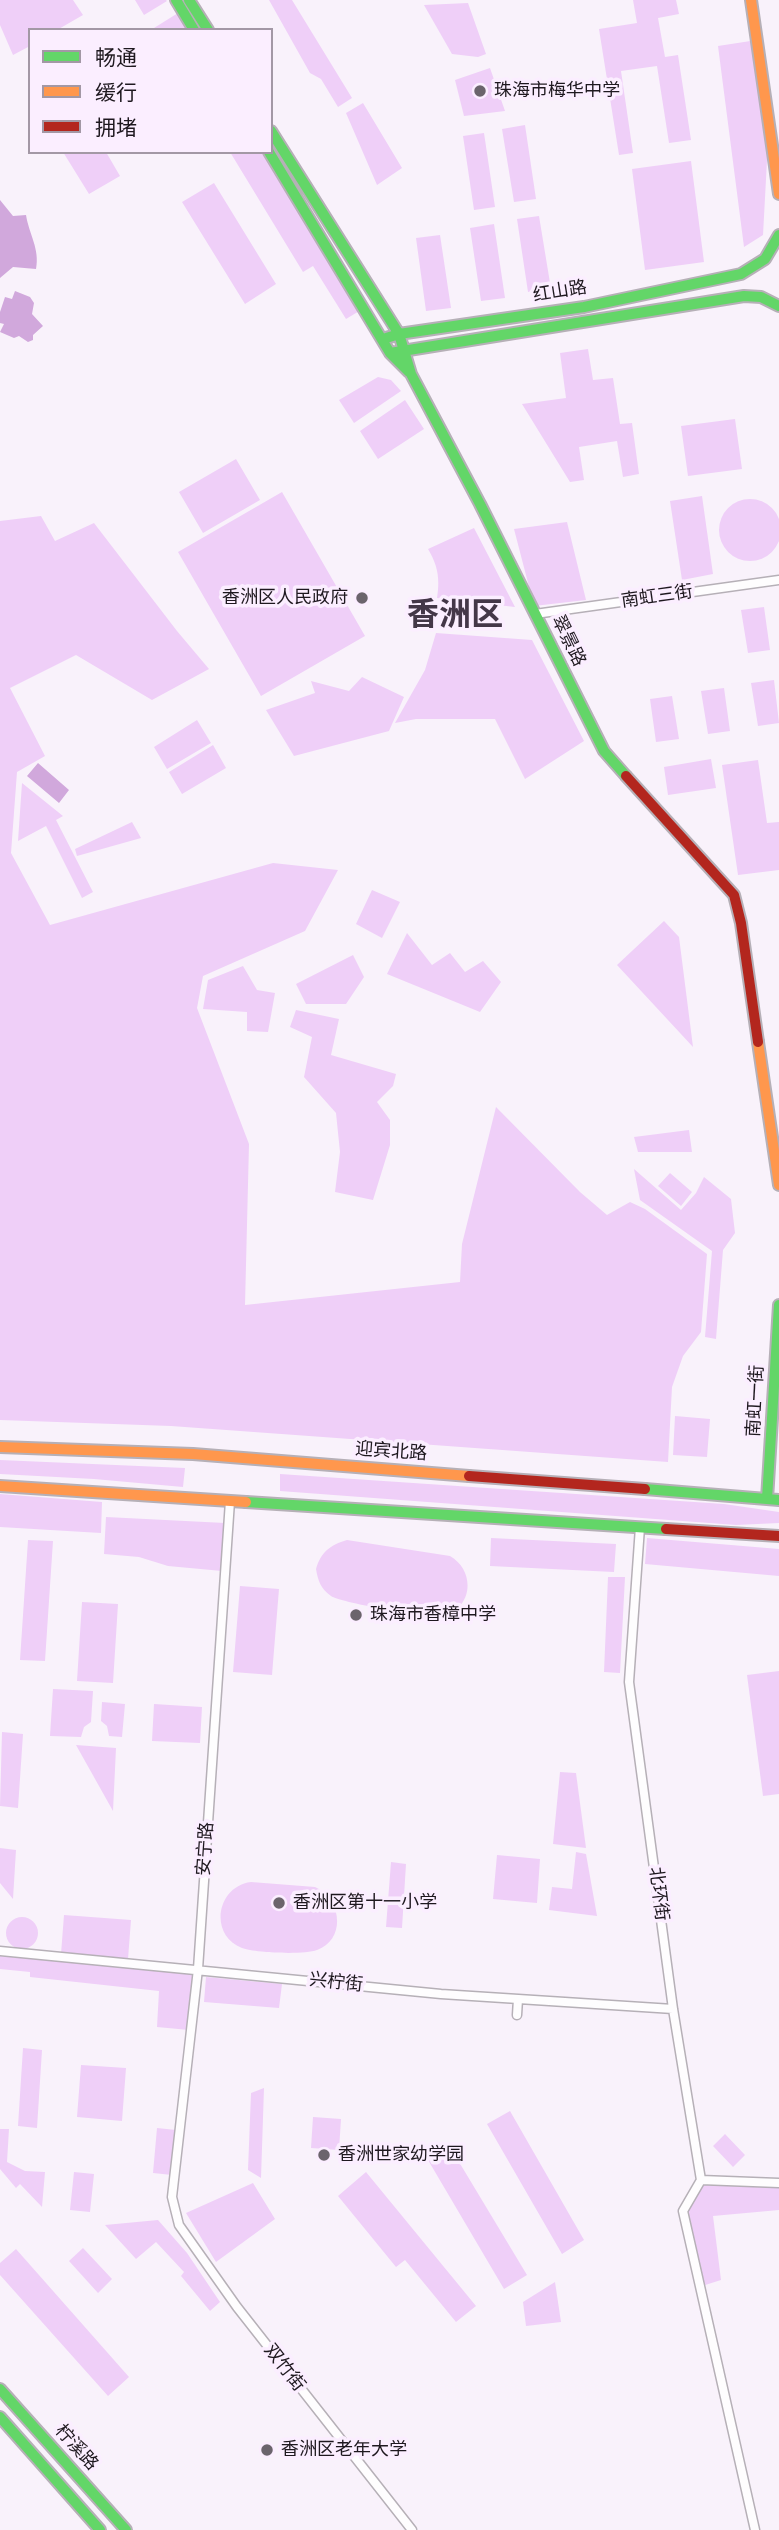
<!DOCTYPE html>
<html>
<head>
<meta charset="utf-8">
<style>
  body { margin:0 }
  #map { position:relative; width:779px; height:2530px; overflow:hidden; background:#f9f2fb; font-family:"DM Sans","Noto Sans SC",sans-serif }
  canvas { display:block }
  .legend { position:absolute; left:28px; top:28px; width:245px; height:126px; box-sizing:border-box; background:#fbeeff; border:2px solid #a398a5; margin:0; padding:9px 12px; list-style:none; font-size:21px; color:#1e181f }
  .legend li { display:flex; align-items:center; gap:14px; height:35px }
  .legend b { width:35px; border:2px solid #a398a5 }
</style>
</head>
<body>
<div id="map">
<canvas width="779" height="2530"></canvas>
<ul class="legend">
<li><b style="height:9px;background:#63d668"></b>畅通</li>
<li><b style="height:9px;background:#ff974d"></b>缓行</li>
<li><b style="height:9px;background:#b3261e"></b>拥堵</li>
</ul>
</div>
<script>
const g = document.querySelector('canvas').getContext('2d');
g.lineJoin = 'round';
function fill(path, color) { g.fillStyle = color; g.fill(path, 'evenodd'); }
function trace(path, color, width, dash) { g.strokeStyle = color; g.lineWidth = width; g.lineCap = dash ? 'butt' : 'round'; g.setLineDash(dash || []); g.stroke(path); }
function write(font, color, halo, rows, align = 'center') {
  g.font = font + ' "DM Sans","Noto Sans SC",sans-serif'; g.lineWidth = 7; g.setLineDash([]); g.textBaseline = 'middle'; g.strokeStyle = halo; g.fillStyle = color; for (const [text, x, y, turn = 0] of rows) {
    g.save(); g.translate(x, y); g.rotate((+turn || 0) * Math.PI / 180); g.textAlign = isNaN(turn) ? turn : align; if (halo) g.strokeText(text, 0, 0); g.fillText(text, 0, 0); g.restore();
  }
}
const green = new Path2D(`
  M0,0h73l10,15 -26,15h-27v16l-17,9 -13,-30z
  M135,0h31l1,1 -23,14z
  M269,0h23l60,98 -14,9 -17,-28 -11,-6z
  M633,0h43l3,14 -21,4 7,39 13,-2 13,85 -22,3 -12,-77 -36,5 12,82 -14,2 -20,-126 38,-6z
  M468,3l18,51 -8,3 -26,-3 -28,-49z
  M178,13l11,17h-33l-2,-2z
  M757,40l11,102 -5,93 -19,12 -26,-201z
  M490,68l15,43 -41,5 -9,-36z
  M363,103l39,65 -25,17 -31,-72z
  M525,125l11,74 -22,3 -12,-73z
  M484,133l11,74 -21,3 -11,-74z
  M63,152h43l14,24 -31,18z
  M230,152h34l97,158 -15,9 -33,-53 -10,6z
  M691,161l13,101 -59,8 -13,-101z
  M214,183l62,101 -31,20 -63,-102z
  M539,216l12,73 -23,3 -11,-73z
  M494,224l11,74 -24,3 -11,-73z
  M440,235l11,73 -25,3 -10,-73z
  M588,349l5,31 20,-2 7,46 12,-1 7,51 -16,3 -6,-36 -38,6 5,33 -14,2 -48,-78 44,-6 -6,-45z
  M378,377l13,3 10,11 -47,32 -15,-23z
  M405,400l19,29 -46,30 -18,-28z
  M735,419l7,50 -54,7 -7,-50z
  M236,459l24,41 -57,33 -24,-41z
  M282,492l83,144 -104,60 -83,-144z
  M702,496l11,78 -31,6 -12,-79z
  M719 530a31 31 0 1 1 62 0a31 31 0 1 1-62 0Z
  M41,516l14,25 39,-18 83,108 32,38 -57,31 -76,-45 -66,33 35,68 -28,16 -6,81 39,72 223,-62 65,7 -33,61 -102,45 -6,32 52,136 -4,161 215,-23 2,-38 34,-137 84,85 27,23 23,-13 15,7 62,45 -6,78 -18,24 -11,31 -4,75 -497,-36 -171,-6v-899z
  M567,522l19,78 -52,6 -20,-77z
  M474,528l41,79 -78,-9c3,-20 1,-32 -9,-49z
  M764,607l6,43 -22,3 -7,-43z
  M436,633l96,7 52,101 -59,38 -30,-60h-79l-21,4 30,-53z
  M362,677l42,20 -15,34 -95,25 -28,-46 49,-17 -4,-12 38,10z
  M774,680l5,43 -21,3 -7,-43z
  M724,688l6,43 -22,3 -7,-43z
  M672,696l7,43 -23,3 -6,-43z
  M197,720l14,23 -44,26 -13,-22z
  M213,745l13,23 -44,26 -13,-22z
  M711,759l5,29 -48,7 -4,-28z
  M758,760l9,63 12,-1v48l-41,5 -16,-110z
  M22,783l41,33 -7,4 37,72 -11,6 -36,-72 -28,15z
  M132,822l9,16 -64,18 -2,-7z
  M372,890l28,12 -18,36 -26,-14z
  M664,921l15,16 14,110 -76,-82z
  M407,933l25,32 18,-12 15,19 18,-11 18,21 -21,30 -93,-38z
  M353,955l11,22 -18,27h-40l-10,-20z
  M243,966l14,24 18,3 -7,39 -21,-1v-19l-44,-3 5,-29z
  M296,1010l43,9 -8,36 65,19 -3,12 -16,16 13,18v25l-17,55 -38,-8 5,-40 -4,-39 -32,-36 8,-40 -22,-10z
  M689,1130l3,22h-54l-4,-15z
  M634,1169l47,41 15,-17 8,-16 27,22 4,34 -12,17 -7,89 -11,-2 7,-86 -72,-51z
  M670,1173l22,19 -11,14 -23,-20z
  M675,1416l35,3 -3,38 -34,-2z
  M0,1460l185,8 -2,19 -89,-8 -94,-5z
  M280,1474l444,30 55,8v11l-43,2 -456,-34z
  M0,1494l102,8 -1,31 -101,-6z
  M106,1517l119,6 -3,48 -54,-5 -29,-9 -35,-3z
  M491,1538l125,6 -2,28 -124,-6z
  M647,1538l132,11v27l-134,-12z
  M28,1540l25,1 -8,120 -25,-1z
  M347,1540l103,16c26,15 23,53 -8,60 -12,2 -101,-13 -111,-20 -10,-7 -13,-15 -15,-27 5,-17 14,-24 31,-29z
  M608,1577h17l-5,96 -16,-1z
  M240,1586l39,3 -7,86 -39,-3z
  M82,1602l36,2 -5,79 -36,-2z
  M779,1671v123l-16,2 -16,-121z
  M53,1689l40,2 -2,31 -7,5 -3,10 -31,-1z
  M102,1702l23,2 -3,33 -13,-1 -2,-10 -6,-5z
  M154,1704l48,3 -2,36 -48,-2z
  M2,1732l21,2 -5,74 -18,-2z
  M76,1745l40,3 -3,63z
  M560,1772l16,1 10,75 -33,-4z
  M0,1848l16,2 -3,49 -13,-16z
  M576,1852l10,2 11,62 -48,-6 3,-23 20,2z
  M497,1855l43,4 -3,44 -44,-4z
  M391,1862l15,2 -4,64 -16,-1z
  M251,1882l64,5c26,11 32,52 2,63 -13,5 -62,3 -75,-2 -34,-13 -25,-62 9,-66z
  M64,1915l67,5 -3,39 -67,-5z
  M6 1933a16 16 0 1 1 32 0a16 16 0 1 1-32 0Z
  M0,1956l195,16 -6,58 -32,-3 2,-36 -129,-14v-5l-30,-3z
  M206,1977l76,7 -3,24 -75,-6z
  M23,2048l19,2 -5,78 -19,-2z
  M81,2065l45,3 -4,53 -45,-4z
  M264,2088l-3,90 -13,-8 3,-77z
  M510,2111l74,129 -22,14 -75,-130z
  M313,2117l28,2 -2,31 -28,-2z
  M157,2128l19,2 -4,45 -19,-2z
  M0,2129h9l-2,33 18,9 20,1 -3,35 -22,-23 -4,4 -16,-19z
  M725,2134l20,21 -12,12 -20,-21z
  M450,2147l77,128 -23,14 -76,-129z
  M74,2172l20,2 -4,38 -20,-2z
  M366,2172l110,134 -20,16 -51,-62 -9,7 -58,-71z
  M253,2183l22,36 -59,43 -30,-49z
  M703,2185l76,2v23l-66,6 8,64 -19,6 -14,-76z
  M158,2220l29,33 33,49 -10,9 -29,-35 3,-4 -28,-30 -20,17 -31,-34z
  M83,2248l29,31 -14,14 -29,-32z
  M16,2249l113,128 -21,19 -108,-121v-12z
  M555,2282l6,40 -35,4 -3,-24z`);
const water = new Path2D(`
  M0,200l13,16 13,-1c3,19 14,34 10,54l-23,-2 -13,11z
  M15,291l15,6 4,6 -2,11 11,12 -10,9v5l-5,2 -9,-6 -5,2 -14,-6 4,-8 -4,-1v-11l5,-15 7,2z
  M38,763l31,27 -10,13 -32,-27z`);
const street = new Path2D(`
  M535,614l244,-34
  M230,1501l-32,468 -26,228 7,28 58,82 175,223
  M640,1527l-11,155 44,327 28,171 78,3
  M0,1951l441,43 232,15
  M517,2015l1,-16
  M701,2180l-18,31 72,319`);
const fast = new Path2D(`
  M176,0l18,30
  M189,0l19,30
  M271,131l128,203 12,40 69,130 124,247 22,25
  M269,152l121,201 19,19
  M383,339l16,-5 185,-27 157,-33 24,-15 14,-24
  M390,353l354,-57 17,1 18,9
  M645,1489l134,11
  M767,1499l12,-194
  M246,1502l420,27
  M0,2389l126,141
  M0,2417l100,113`);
const slow = new Path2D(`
  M751,0l28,194
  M758,1042l21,143
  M0,1447l193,7 276,22
  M0,1486l246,16`);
const jam = new Path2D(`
  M626,776l108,119 7,28 17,119
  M469,1476l176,13
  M666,1529l113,7`);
const markers = [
  [480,91,7,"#6b646c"],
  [362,598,7,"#6b646c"],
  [356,1615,7,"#6b646c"],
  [279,1903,7,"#6b646c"],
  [324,2155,7,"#6b646c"],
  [267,2450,7,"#6b646c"]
];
const poiNames = [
  ["珠海市梅华中学",494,91],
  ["香洲区人民政府",348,598,"right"],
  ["珠海市香樟中学",370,1615],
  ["香洲区第十一小学",293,1903],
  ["香洲世家幼学园",338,2155],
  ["香洲区老年大学",281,2450]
];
const streetNames = [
  ["红山路",560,292,-9],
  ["南虹三街",657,597,-8],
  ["翠景路",568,641,64],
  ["南虹一街",756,1401,-87],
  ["迎宾北路",391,1452,4],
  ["安宁路",206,1849,-86],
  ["北环街",658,1894,83],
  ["兴柠街",336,1983,6],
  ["双竹街",284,2368,52],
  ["柠溪路",76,2448,48]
];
const townNames = [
  ["香洲区",455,617]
];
fill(green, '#efcff8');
fill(water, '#d1a8dc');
trace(street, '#b6b0b7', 11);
trace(fast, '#b6b0b7', 14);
trace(slow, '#b6b0b7', 14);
trace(jam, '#b6b0b7', 14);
trace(street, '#fefdfe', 8);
trace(fast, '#63d668', 10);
trace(slow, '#ff974d', 10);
trace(jam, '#b3261e', 10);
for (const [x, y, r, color] of markers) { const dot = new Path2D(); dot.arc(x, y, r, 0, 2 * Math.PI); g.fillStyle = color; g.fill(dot); trace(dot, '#fbeeff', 2.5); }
write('18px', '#1e181f', '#fbeeff', poiNames, 'left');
write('18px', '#1e181f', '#fbeeff', streetNames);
write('bold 32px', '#443748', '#fbeeff', townNames);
</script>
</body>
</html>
